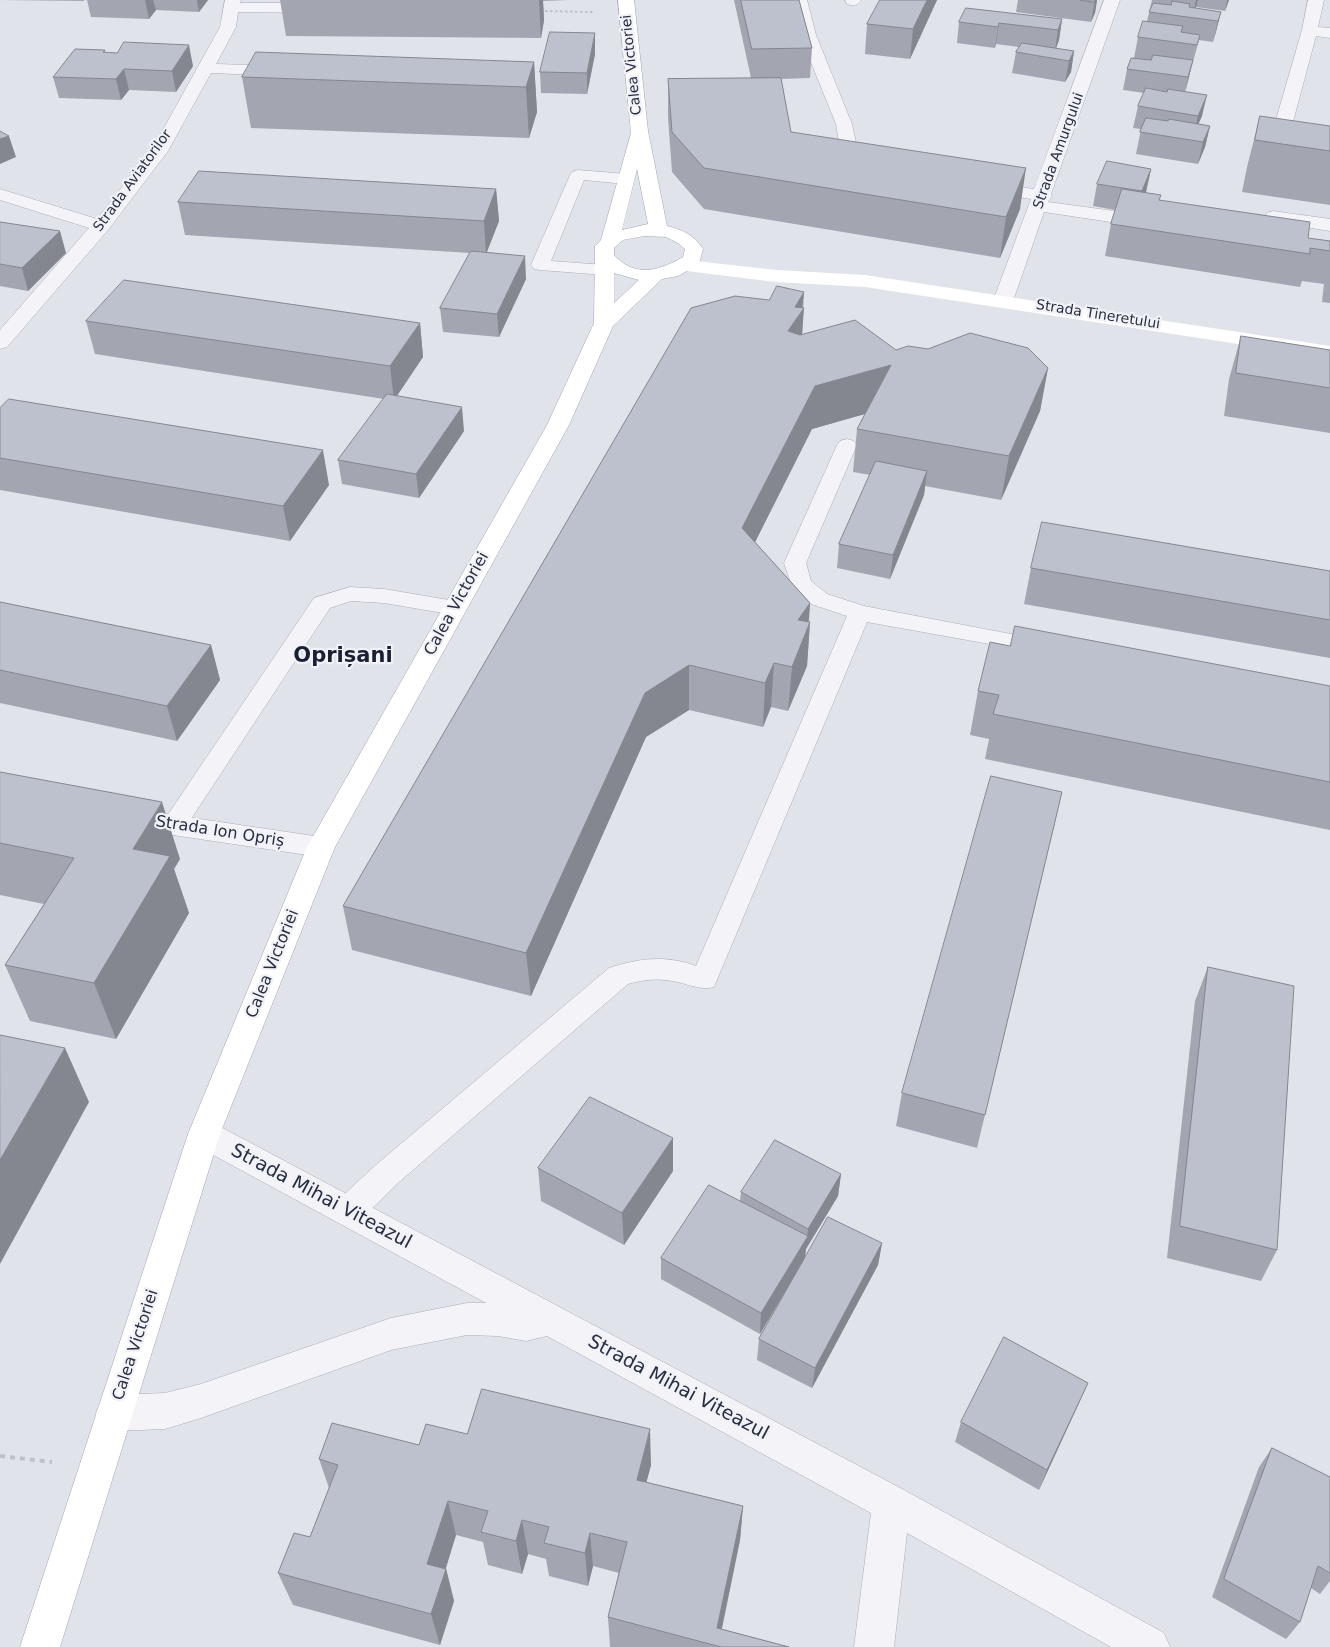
<!DOCTYPE html>
<html>
<head>
<meta charset="utf-8">
<style>
  body { margin:0 }
  canvas { display:block; background:#e1e3ea }
</style>
</head>
<body>
<canvas width="1330" height="1647"></canvas>
<script>
const g = document.querySelector('canvas').getContext('2d');
g.lineJoin = 'round';
function trace(path, color, width, dash) { g.strokeStyle = color; g.lineWidth = width; g.lineCap = dash ? 'butt' : 'round'; g.setLineDash(dash || []); g.stroke(path); }
function fill(path, color) { g.fillStyle = color; g.fill(path, 'evenodd'); }
function write(font, color, halo, rows, align = 'center') {
  g.font = font + ' "DejaVu Sans",sans-serif'; g.lineWidth = 4.5; g.setLineDash([]); g.textBaseline = 'middle'; g.strokeStyle = halo; g.fillStyle = color; for (const [text, x, y, turn = 0] of rows) {
    g.save(); g.translate(x, y); g.rotate((+turn || 0) * Math.PI / 180); g.textAlign = isNaN(turn) ? turn : align; if (halo) g.strokeText(text, 0, 0); g.fillText(text, 0, 0); g.restore();
  }
}
const pathFar1 = new Path2D(`
  M540,11l54,1`);
const path = new Path2D(`
  M0,1456l52,6`);
const lane = new Path2D(`
  M578,170l48,4 6,2 2,3 -2,3 -6,2 -42,-4 -33,81 54,4 6,1 3,4 -3,4 -6,1 -65,-5 -6,-1 -3,-4 39,-90 2,-3z
  M847,439l7,2 3,4 -51,118 5,18 16,13 37,12 189,36 3,5 -3,5 -8,2 -178,-32 -153,365c-15,4 -27,-4 -42,-6 -15,-3 -30,-1 -44,3l-229,198 -40,39 -11,3 -11,-3 -4,-10 4,-10 40,-37 232,-196c31,-10 57,-13 87,-2l151,-350 -36,-12 -18,-15 -9,-26 53,-118 3,-4z
  M350,587l34,2 71,12 8,2 3,5 -3,5 -8,2 -71,-12 -33,-2 -21,7 -147,223 -9,3 -9,-3 -4,-6 4,-6 149,-221z`);
const street = new Path2D(`
  M225,0h16l-1,3h77l5,2 3,3 -3,3 -5,2 -79,-1 -2,15 -20,37 68,2 6,2 2,3 -2,3 -6,2 -73,-3 -43,78 -60,79 -101,117 -7,2v-19l89,-102 -89,-28v-11l97,30 57,-73 66,-119z
  M791,0h16l9,35 36,89 8,37 9,2 3,4 -3,4 -6,1 -17,-2 -3,-4 -7,-42 -36,-89z
  M845,0h16c-4,6 -8,6 -14,4z
  M1104,0h16l-69,194 1,2 -4,6 103,14 7,2 2,4 -2,4 -7,2 -107,-16 -31,89 -3,4 -7,2 -7,-2 -3,-4 38,-102 -46,-7 -6,-1 -3,-4 3,-4 6,-1 49,7z
  M1308,0h16l-6,27 12,1v10l-14,-2 -29,108 -3,4 -6,1 -6,-1 -3,-4 33,-114z
  M1273,211l57,8v12l-63,-10 -3,-4 3,-4z
  M132,809l189,28 10,3 4,7 -4,7 -10,3 -189,-28 -10,-3 -4,-7 4,-7z
  M204,1120l11,4 689,366 260,143 6,14h-59l-204,-114 -13,114h-40l17,-134 -324,-177 -21,5 -28,-5 -31,-1 -76,15 -190,68 -36,11 -51,2 -13,-6 -5,-12 5,-12 13,-6 51,-2 36,-9 190,-66 76,-15h19l-293,-159 -5,-10 5,-10z`);
const secondary = new Path2D(`
  M686,260l90,10 89,5 465,71v12l-465,-71 -89,-5 -97,-12 -3,-4 3,-4z`);
const primary = new Path2D(`
  M618,0h16l14,131 19,95c16,4 27,9 36,23l-4,15 -21,12 -16,3 -49,47 -44,99 -234,422 -115,287 -160,513h-40l168,-513 119,-287 240,-422 47,-102 1,-77 6,-6 30,-107zM637,169l11,55 -26,6zM644,236l22,1 12,6 7,6 -2,8c-24,14 -48,21 -69,-2v-7l9,-8zM614,273l25,7 -25,23z`);
const wall = new Path2D(`
  M0,0h84v1z
  M87,0h121l-9,12 -43,-2 -7,9 -58,-2z
  M280,0h289l-26,1 1,19 -3,18 -255,-2z
  M734,0h65l13,48 -2,30 -29,1 10,53 229,77 -20,49 -296,-49 -32,-37 -4,-54v-39l83,-1z
  M937,0l-27,59 -45,-5 2,-30z
  M1018,0h79l-2,13 -4,9 -75,-10z
  M1152,0h77l-4,11 -29,-4v1l25,4 -8,30 -14,-2 -14,51 17,25 -4,8 12,2 -5,21 -7,17 -62,-10 5,-25 -8,-1 5,-22 6,-13 -21,-3 4,-21 7,-11 4,-21 9,-16z
  M1062,19l-3,21 -3,8 18,3 -3,21 -6,10 -53,-9 4,-21 3,-5 -23,-3 -1,4 -38,-5 2,-21z
  M595,33v21l-8,40 -46,-1 -1,-21z
  M105,50v2l88,14 -17,26 -47,-2 -8,10 -62,-2 -6,-21z
  M534,62l3,50 -8,26 -278,-10 -9,-51z
  M1260,116l70,35v54l-88,-13 5,-25z
  M1151,169l-5,24 14,7 148,38 22,3v62l-8,-1 2,-18 -22,-3 -2,6 -195,-31 6,-32 4,-14 -22,-4 4,-22z
  M496,189l3,32 -12,31 39,27 -27,58 -56,-5 -3,-24 30,-55 -285,-18 -7,-33z
  M0,222l66,31 -38,38 -28,-5z
  M804,292l-2,43 94,15 152,18 -8,43 -39,89 -76,-14 -1,9 -34,84 -53,-11 2,-24 31,-69 -17,-3 4,-43 8,-15 -53,15 -57,113 55,61 -1,19h1l-3,44 -19,45 -17,-4 -8,20 -74,-17 -43,27 -115,259 -179,-46 -9,-44 426,-606z
  M86,321l334,2 3,34 -26,39 67,35 -45,67 -77,-14 -4,-24 46,-61 -289,-45z
  M1241,336l89,14v83l-106,-17 5,-37z
  M0,408l329,77 -39,56 -290,-51z
  M1031,568l299,3v87l-306,-54z
  M0,602l211,43 9,35 -43,61 -177,-38z
  M1010,646l320,40v144l-345,-71 4,-20 -19,-4 8,-44z
  M0,772l180,87 -6,10 15,44 -73,126 -86,-18 -25,-56 39,-61 -44,-9z
  M1062,792l-85,356 -81,-22 6,-33z
  M1208,967l69,283 -16,31 -94,-23 28,-257z
  M538,1168l135,3 -49,74 -83,-44z
  M841,1174l-3,22 -32,53 -1,8 77,-14 -4,22 -66,123 -55,-28 2,-21 37,-66 -36,61 -99,-55v-21l79,-57 1,-9z
  M1088,1383l-9,20 -40,87 -84,-48 6,-20z
  M467,1434l184,31 -5,17 97,24 -3,34 -18,89 67,18h-179l-2,-30 11,-44 -26,-7 -5,20 -39,-10 -3,-17 -18,-5 -6,20 -34,-9 -5,-23 -27,-7 -10,33 8,33 -14,44 -147,-40 -15,-32 32,-36 19,-49 -10,-29 100,-14z
  M1272,1448l58,29v104l-10,13 -9,-6 -11,34 -14,17 -74,-42 47,-130z`);
const shadedWall = new Path2D(`
  M145,0h8l3,10 -7,9z
  M197,0h11l-9,12z
  M539,0h4l1,20 -3,18z
  M927,0h10l-27,59 3,-30z
  M1095,0h2l-2,13 -4,9z
  M1196,0h2l-2,7 -3,8z
  M1227,0h2l-4,11z
  M1221,12l-5,20 -3,10 5,-21z
  M1062,19l-3,21 -4,11 3,-21z
  M999,23l-3,21 -1,4 3,-21z
  M595,33v21l-8,40v-21z
  M189,45l4,21 -17,26 -4,-21z
  M1074,51l-3,21 -6,10 4,-21z
  M1193,60l-5,21 -4,17 4,-21z
  M534,62l3,50 -8,26 -3,-51z
  M124,69l5,21 -8,10 -5,-21z
  M1207,95l-5,21 -9,21 5,-21z
  M1210,126l-5,21 -7,17 5,-22z
  M9,136l7,21 -16,7v-25z
  M1026,168l-6,41 -20,49 6,-41z
  M1151,169l-5,22 -9,23 5,-23z
  M496,189l3,32 -13,33 -2,-33z
  M60,231l6,22 -38,38 -6,-23z
  M525,256l1,23 -27,58 -2,-23z
  M804,292l-2,18 2,-2 -3,42 -13,-19 7,-24z
  M420,323l3,34 -29,43 -4,-34z
  M891,365l-5,43 -74,21 -72,143 2,-44 73,-142z
  M1048,368l-8,43 -39,89 8,-44z
  M462,407l2,24 -45,67 -3,-24z
  M323,450l6,35 -39,56 -7,-35z
  M927,471l-3,24 -34,84 3,-24z
  M810,603l-2,25 2,-6 -3,44 -19,45 4,-44 6,-47z
  M211,645l9,35 -43,61 -10,-35z
  M774,663l-3,44 -8,20 2,-44z
  M689,665v45l-43,27 -115,259 -5,-43 119,-260z
  M162,802l18,57 -6,10 15,44 -73,126 -22,-56 39,-134z
  M65,1048l24,54 -89,162v-104z
  M673,1138v33l-49,74 -2,-32z
  M841,1174l-3,22 -32,53 -1,9 -45,76 1,-21 46,-75 1,-9z
  M882,1243l-4,22 -66,123 3,-20z
  M1088,1383l-9,20 -40,87 8,-20z
  M650,1429l1,36 -13,50 -1,-35z
  M448,1501l8,34 -19,61 -10,-32z
  M743,1506l-3,34 -22,106 -1,-18z
  M522,1520l6,34 -6,20 -6,-33z
  M590,1533l3,33 -5,20 -3,-33z
  M446,1569l8,32 -14,44 -9,-31z`);
const building = new Path2D(`
  M741,0h58l13,48 -60,1z
  M880,0h47l-14,29 -46,-5z
  M1080,0h15l-1,2z
  M1172,1l18,3 -1,3 32,5 -3,9 -69,-9 4,-9 18,2z
  M966,8l96,11 -4,11 -59,-7 -1,4 -39,-5z
  M1143,21l40,5 -2,6 19,3 -3,10 -59,-8z
  M550,32l45,1 -8,40 -47,-1z
  M124,42l65,3 -17,26 -48,-2 -8,10 -63,-2 22,-28 30,1 -2,2 14,1z
  M1022,43l52,8 -5,10 -53,-9z
  M256,52l278,10 -8,25 -284,-10z
  M1153,55l40,5 -5,17 -61,-8 4,-11 20,2z
  M781,78l10,54 235,36 -20,49 -302,-49 -32,-36 -4,-53z
  M1146,88l21,4 1,-3 39,6 -9,21 -60,-10z
  M1260,116l70,10v25l-75,-11z
  M1146,118l22,3 1,-2 41,7 -7,16 -63,-10z
  M0,131l9,5 -9,3z
  M1107,161l44,8 -9,22 -45,-7z
  M199,171l297,18 -12,32 -306,-19z
  M1122,189l39,6 -2,5 151,22 -2,16 22,3v10l-20,-3v6l-199,-30z
  M0,222l60,9 -38,37 -22,-4z
  M471,251l54,5 -28,58 -57,-6z
  M124,280l296,43 -30,43 -304,-45z
  M777,286l27,6 -9,15 9,1 -16,23 12,4 55,-15 41,30 12,-4 20,3 42,-16 58,15 20,20 -39,88 -152,-27 34,-64 -76,21 -73,142 68,75 -12,17 12,2 -18,45 -18,-4 -9,20 -76,-18 -44,28 -119,260 -183,-47 348,-598 44,-12 34,4z
  M1241,336l89,14v38l-94,-15z
  M387,394l75,13 -46,67 -78,-14z
  M9,399l314,51 -40,56 -283,-48v-50z
  M876,461l51,10 -34,84 -54,-11z
  M1042,522l288,49v49l-299,-52z
  M0,602l211,43 -44,61 -167,-36z
  M1015,626l315,60v96l-337,-68 6,-19 -21,-4 12,-49 20,4z
  M0,772l162,30 -29,47 37,7 -76,127 -89,-18 69,-107 -74,-15z
  M991,776l71,16 -77,323 -83,-22z
  M1208,967l86,19 -17,264 -97,-24z
  M0,1035l65,13 -65,112z
  M590,1097l83,41 -51,75 -84,-45z
  M775,1140l66,34 -33,55 -67,-37z
  M709,1185l99,51 -47,77 -100,-55z
  M828,1217l54,26 -67,125 -56,-29z
  M1004,1337l84,46 -41,87 -86,-48z
  M482,1389l168,40 -13,51 106,26 -26,122 72,19h-68l-113,-30 19,-75 -37,-9 -5,20 -41,-10 5,-16 -27,-7 -6,21 -35,-9 7,-21 -40,-10 -21,63 19,5 -15,45 -153,-41 16,-40 16,4 28,-72 -19,-6 13,-36 87,22 7,-21 41,10z
  M1272,1448l58,29v96l-12,-7 -18,56 -76,-43z`);
const farStreetnames = [
  ["Calea Victoriei",632,65,-96],
  ["Strada Amurgului",1059,151,-70],
  ["Strada Aviatorilor",133,181,-54],
  ["Strada Tineretului",1098,315,9]
];
const streetNames = [
  ["Calea Victoriei",457,604,-61],
  ["Strada Ion Opriș",220,832,9],
  ["Calea Victoriei",273,964,-68],
  ["Calea Victoriei",136,1345,-72]
];
const nearStreetnames = [
  ["Strada Mihai Viteazul",321,1197,28],
  ["Strada Mihai Viteazul",678,1388,28]
];
const districtNames = [
  ["Oprișani",343,657]
];
trace(lane, '#aaadb8', 1);
trace(street, '#aaadb8', 1);
trace(primary, '#9fa5b6', 1);
trace(pathFar1, '#bfc1c9', 2, [2.5, 2.5]);
trace(path, '#bfc1c9', 4, [5, 5]);
fill(lane, '#f4f4f8');
fill(street, '#f4f4f8');
fill(secondary, '#fff');
fill(primary, '#fff');
fill(wall, '#a3a6b0');
fill(shadedWall, '#848790');
fill(building, '#bdc1cd');
trace(building, '#848790', 1);
write('14px', '#282e42', '#f0f2f7', farStreetnames);
write('16px', '#282e42', '#f0f2f7', streetNames);
write('19px', '#282e42', '#f0f2f7', nearStreetnames);
write('bold 21px', '#1a1f33', '#f0f2f7', districtNames);
</script>
</body>
</html>
